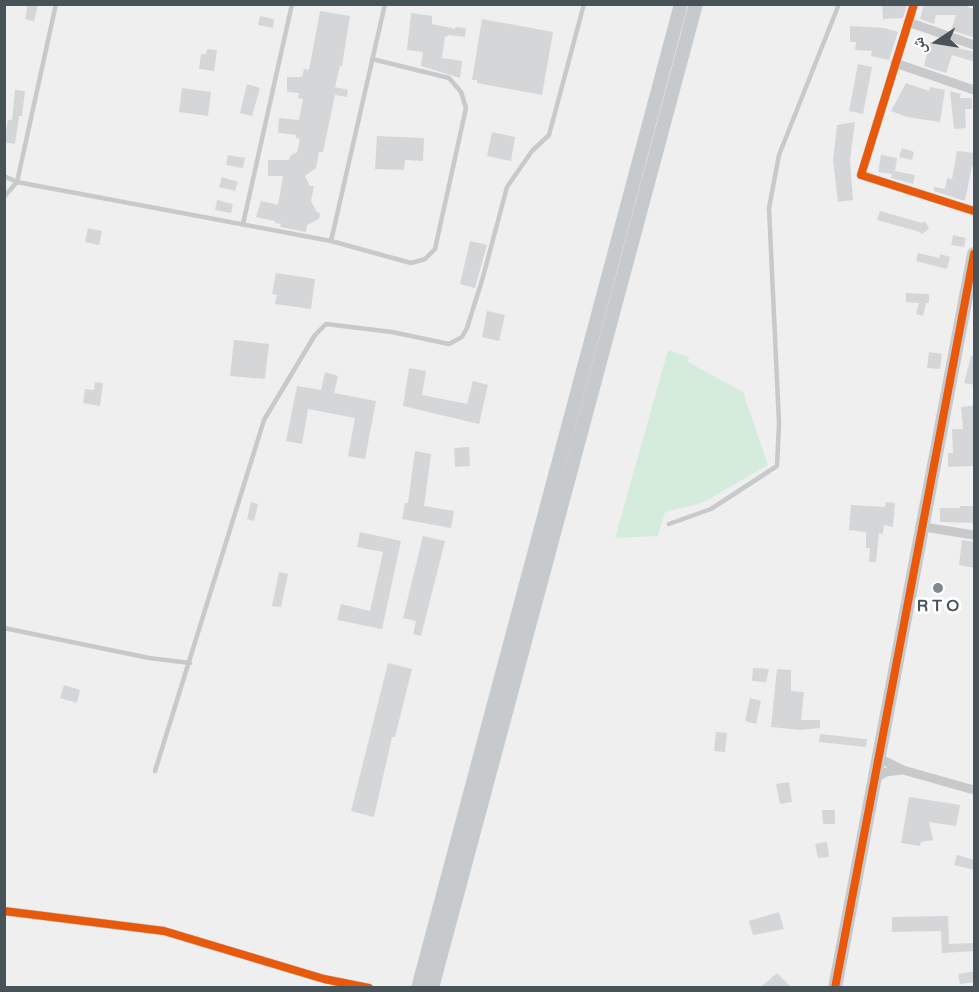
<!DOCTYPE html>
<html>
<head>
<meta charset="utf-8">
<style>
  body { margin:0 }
  #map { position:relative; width:979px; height:992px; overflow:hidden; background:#efefef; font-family:"Varela Round","Noto Naskh Arabic",sans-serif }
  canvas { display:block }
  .frame { position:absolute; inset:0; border:6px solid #485259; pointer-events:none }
  .north { position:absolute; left:907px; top:12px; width:60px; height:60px; -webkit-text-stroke:4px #fff; paint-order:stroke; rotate:258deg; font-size:16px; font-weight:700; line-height:24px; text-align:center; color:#485259 }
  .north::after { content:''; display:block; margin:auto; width:21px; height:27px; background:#485259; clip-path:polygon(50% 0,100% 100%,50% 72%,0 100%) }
</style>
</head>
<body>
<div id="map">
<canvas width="979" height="992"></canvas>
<div class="frame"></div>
<div class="north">ش</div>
</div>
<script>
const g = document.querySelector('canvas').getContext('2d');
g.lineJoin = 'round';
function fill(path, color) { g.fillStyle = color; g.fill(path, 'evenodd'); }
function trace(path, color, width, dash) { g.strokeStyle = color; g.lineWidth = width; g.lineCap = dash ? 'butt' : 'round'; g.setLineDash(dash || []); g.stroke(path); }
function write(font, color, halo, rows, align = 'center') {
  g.font = font + ' "Varela Round",sans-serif'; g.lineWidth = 6; g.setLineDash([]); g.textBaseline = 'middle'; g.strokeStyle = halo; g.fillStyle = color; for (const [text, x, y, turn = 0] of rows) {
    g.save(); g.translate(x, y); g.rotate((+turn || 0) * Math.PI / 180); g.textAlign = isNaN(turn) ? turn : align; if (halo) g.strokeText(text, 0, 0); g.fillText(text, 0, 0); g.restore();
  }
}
const green = new Path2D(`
  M668,350l21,7 -1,5 55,30 25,73 -66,38 -37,9 -7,24 -43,2z`);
const building = new Path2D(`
  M28,4h10l-4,17 -9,-2z
  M907,4l-4,14 -20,1 -1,-14z
  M924,4h45l-1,3 7,2v29l-24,-8 5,-15h-20l-2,9 -14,-5z
  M320,11l30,5 -8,50h-2l-5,21 13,3 -1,7 -12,-2 -12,57h-4l-3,16 -11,8 5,10h4l-3,15 6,11 3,1 -1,6 -12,6 -1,7 -26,-5 1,-3 -6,-1v-2l-19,-4 5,-16 17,4 5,-29h-15v-16h21l1,-4 7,-4 3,-13 -4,-1v-3l-18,-2 1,-15 20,2 4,-21 -5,-1 1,-5 -12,-1v-15h15l2,-8 5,1z
  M411,13l21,3v8l23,5v-2l11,1 -1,9 -17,-2 -1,2 -2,-1 -3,22 20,3 -2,17 -39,-12 2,-14 -16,-2z
  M260,16l14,3 -1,9 -15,-3z
  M482,19l71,13 -11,63 -65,-12v-3h-5z
  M850,26l34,2 14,4 -9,28 -18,-4 1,-5 -17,-1 1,-8h-6z
  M930,42l45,10v10l-23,-7 -6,18 -22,-7z
  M207,49l10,1 -3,21 -15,-2 2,-15h5z
  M858,64l14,3 -9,47 -14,-3z
  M906,83l23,8 1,-4 15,3 -5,32 -33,-5 -16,-6z
  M247,84l13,4 -8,28 -12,-3z
  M182,88l29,4 -3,24 -29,-4z
  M15,90l10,1 -3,25h-3l-4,28 -11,-2 4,-22h4z
  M950,91l11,3 -1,4h12v11h-7l1,19 -12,1z
  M855,122l-5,38 3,40 -15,2 -5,-41 4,-36z
  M492,132l23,5 -4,24 -24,-5z
  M377,136l47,2 -1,23 -18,-1 -1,10 -29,-1z
  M902,148l12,4 -2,8 -13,-3z
  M957,151l18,2v13h-3l-7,35 -31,-10v-4l11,2 2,-11 5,1z
  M228,155l17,3 -2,10 -17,-3z
  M881,155l16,3 -2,13 20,4 -2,9 -22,-6 1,-4 -14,-2z
  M222,177l16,5 -3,9 -16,-4z
  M217,200l16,4 -2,9 -16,-3z
  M880,211l42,12 3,-2 4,8 -7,5 -2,-2 -43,-12z
  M88,228l14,3 -3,14 -14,-3z
  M953,235l13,3 -2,9 -13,-2z
  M470,241l17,4 -12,43 -15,-4z
  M918,253l21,5 1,-4 10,3 -3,12 -31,-8z
  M276,273l39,6 -4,30 -36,-5 2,-9 -5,-1z
  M906,293l23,1v9h-3l-3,13 -7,-2 3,-11 -13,-1z
  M487,311l18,4 -6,26 -17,-4z
  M234,340l35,4 -4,35 -35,-3z
  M929,352l13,2 -2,15 -13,-1z
  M971,356h4v29l-11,-2z
  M409,368l17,3 -4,24 45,9 6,-23 15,4 -9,39 -76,-18z
  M325,372l13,4 -4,17 42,8 -11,58 -17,-3 7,-38 -47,-9 -6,35 -16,-3 11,-55 24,4z
  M95,382l8,1 -3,23 -17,-3 2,-14 9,1z
  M975,405v61l-27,1v-14h5l-1,-24h11l-2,-22z
  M469,447l1,19 -15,1 -1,-19z
  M415,451l16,3 -7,52 30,5 -3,17 -49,-9 3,-16h3z
  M251,502l7,2 -4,17 -7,-2z
  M886,502l9,1 -2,24 -9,-2 -1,9 -4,-1 -3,29h-7l1,-14h-4v-16l-17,-2 2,-25 34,2z
  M960,506h15v17l-35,-1v-14h20z
  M360,532l41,9 -19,88 -45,-9 4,-16 29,7 13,-59 -26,-5z
  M423,536l22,5 -24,95 -8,-2 3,-13 -13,-3z
  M962,540l13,2v26l-16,-3z
  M279,572l9,2 -7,33 -9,-1z
  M388,663l24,6 -17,68h-3l-18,80 -23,-6z
  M753,668l16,1 -3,13 -14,-1z
  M777,669l14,1v21l13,1 -3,28h19v8l-20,2 -29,-3z
  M64,685l16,5 -3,13 -17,-5z
  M750,698l11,3 -5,23 -11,-3z
  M716,732l11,1 -2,19 -11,-1z
  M820,734l47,5 -1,8 -47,-5z
  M789,782l3,20 -12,2 -4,-20z
  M909,797l51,8 -4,21 -27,-4 4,18 -12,2 -1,4 -19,-3z
  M822,810h13v14h-12z
  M827,842l2,15 -11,1 -3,-14z
  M957,855l18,5v10l-21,-5z
  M779,912l5,17 -31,6 -4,-14z
  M948,916l1,28 26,-1v8l-33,2 -1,-22 -49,1v-15z
  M975,971v11l-15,2 -2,-10z
  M777,973l14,14h-30z`);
const lane = new Path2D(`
  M4,176l13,6 39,-178
  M4,197l13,-15 314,59 80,22 14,-4 10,-10 31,-141 -5,-16 -12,-14 -77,-19
  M243,224l49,-220
  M331,241l54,-237
  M669,524l42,-15 66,-43 2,-43 -10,-215 10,-53 60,-151
  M4,628l145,30 41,5
  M155,771l109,-351 51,-85 11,-11 66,8 57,12 13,-7 5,-9 16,-51 24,-90 25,-36 17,-16 35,-131`);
const street = new Path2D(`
  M914,4l-53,171 113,36
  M908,22l66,23
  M895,63l79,27
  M924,527l50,8
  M879,758l24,12 71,20
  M875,778l11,-6 15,-2
  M4,911l160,20 160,48 45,9`);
const secondary = new Path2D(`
  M418,988l263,-984
  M432,988l264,-984
  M835,988l139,-734`);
const cycleway = new Path2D(`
  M914,4l-53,171 113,36
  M4,911l160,20 160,48 45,9
  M835,988l139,-734`);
const markers = [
  [938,588,6,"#82898e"]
];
const poiNames = [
  ["R T O",938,607]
];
fill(green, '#d5ecdd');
fill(building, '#d5d6d8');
trace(lane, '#c7c9ca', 4.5);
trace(street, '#c7c9ca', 9);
trace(secondary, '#c7cacc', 14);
trace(cycleway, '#e8590c', 8);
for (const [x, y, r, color] of markers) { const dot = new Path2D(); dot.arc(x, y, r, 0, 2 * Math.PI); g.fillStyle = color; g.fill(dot); trace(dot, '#fff', 2); }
write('bold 16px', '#485259', '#fff', poiNames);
</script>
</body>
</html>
